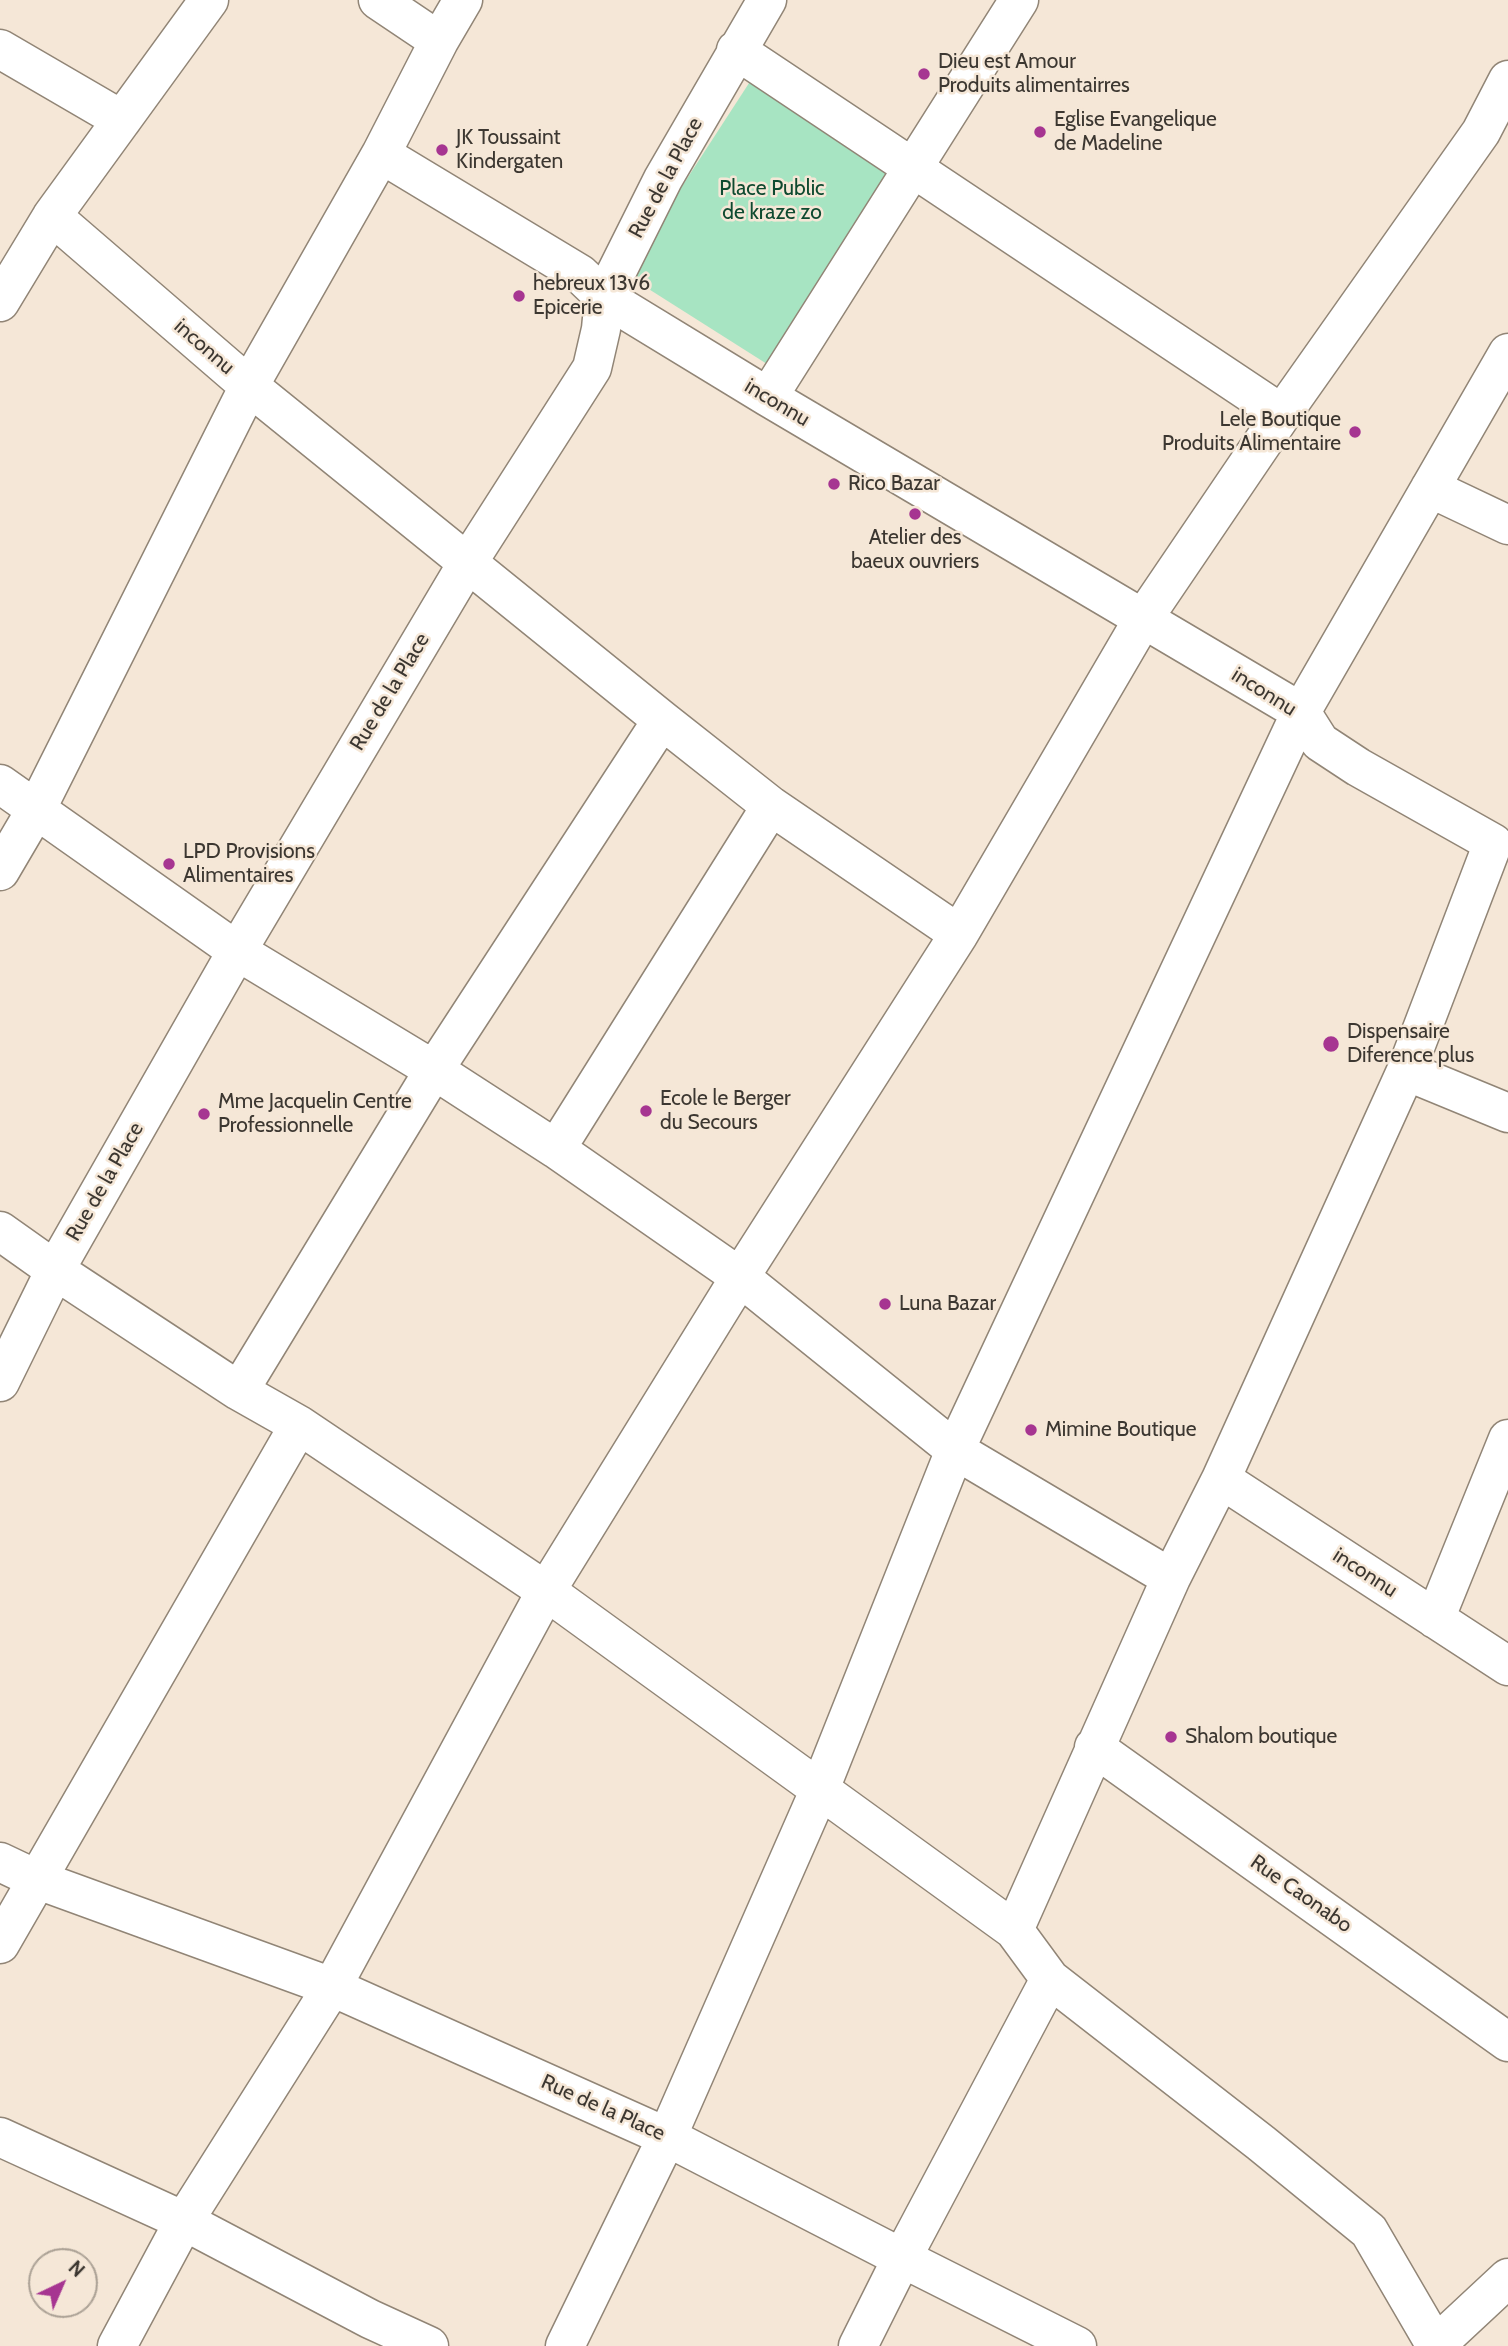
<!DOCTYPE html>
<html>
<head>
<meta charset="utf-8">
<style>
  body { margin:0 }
  #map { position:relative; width:1508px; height:2346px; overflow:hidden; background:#f5e7d7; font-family:Cabin,sans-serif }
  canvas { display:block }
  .north { position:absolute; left:28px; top:2248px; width:70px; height:70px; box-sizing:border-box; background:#f5e7d7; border:2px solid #aba195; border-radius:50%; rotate:44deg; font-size:19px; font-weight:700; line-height:28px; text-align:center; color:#3c3731 }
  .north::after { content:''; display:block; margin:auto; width:24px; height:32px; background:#a63591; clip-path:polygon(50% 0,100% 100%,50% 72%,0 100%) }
</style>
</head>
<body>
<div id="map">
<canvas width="1508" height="2346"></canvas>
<div class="north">N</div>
</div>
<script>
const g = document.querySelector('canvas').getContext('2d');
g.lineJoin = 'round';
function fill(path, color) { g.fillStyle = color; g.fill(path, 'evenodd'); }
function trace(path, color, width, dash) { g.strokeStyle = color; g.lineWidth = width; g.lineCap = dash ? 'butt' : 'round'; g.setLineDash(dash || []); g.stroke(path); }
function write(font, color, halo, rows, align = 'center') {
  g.font = font + ' Cabin,sans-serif'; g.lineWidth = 5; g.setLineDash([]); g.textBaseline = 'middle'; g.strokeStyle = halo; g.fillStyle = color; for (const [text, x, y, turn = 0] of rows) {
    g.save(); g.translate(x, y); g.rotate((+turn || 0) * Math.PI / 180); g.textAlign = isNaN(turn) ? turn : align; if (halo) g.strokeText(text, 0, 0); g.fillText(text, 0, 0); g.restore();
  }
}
const green = new Path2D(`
  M753,77l137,96 -123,191 -142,-90z`);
const street = new Path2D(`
  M378,0l61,41
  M0,49l122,71
  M736,50l546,364
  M52,216l197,170 413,334 109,86 188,128
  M0,302l52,-86 157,-216
  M768,397l251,-397
  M1430,488l78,37
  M0,784l237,167 197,119 122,79 184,128 215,173 216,128 50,-99 185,-408 87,-228 -135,-76 -38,-25 -19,-30 -533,-315 -164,-100 -24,-23 -199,-120 58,-113 24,-41
  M0,871l37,-63 212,-422 132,-232
  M1406,1071l102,42
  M556,1149l215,-343
  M0,1231l55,39 184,121 60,34 247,166 468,339 36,49 211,164 108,88 67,115
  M0,1382l55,-112 182,-319 231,-389 124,-194 9,-39 3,-32 59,-118 104,-179
  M239,1391l195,-321 228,-350
  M1221,1479l287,187
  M1435,1619l73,-180
  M1094,1747l414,295
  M0,1862l38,18 294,107 335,150 235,121 148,-279
  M1014,1930l157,-352
  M0,1944l299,-519
  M0,2137l184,84 186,98 59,27
  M117,2346l67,-125 148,-234 214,-396 194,-314 219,-343 184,-315 139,-205 199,-282 27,-52
  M565,2346l102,-209 153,-348 135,-339 346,-738 207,-359
  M858,2346l44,-88 175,88
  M1435,2346l73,-68`);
const markers = [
  [924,74,7,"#a63591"],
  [1040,132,7,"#a63591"],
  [442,150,7,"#a63591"],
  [519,296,7,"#a63591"],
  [1355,432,7,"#a63591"],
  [834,484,7,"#a63591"],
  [915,514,7,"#a63591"],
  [169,864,7,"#a63591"],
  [1331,1044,9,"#a63591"],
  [646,1111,7,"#a63591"],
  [204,1114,7,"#a63591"],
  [885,1304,7,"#a63591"],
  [1031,1430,7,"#a63591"],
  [1171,1737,7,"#a63591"]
];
const poiNames = [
  ["Dieu est Amour",938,62],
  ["Produits alimentairres",938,86],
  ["Eglise Evangelique",1054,120],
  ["de Madeline",1054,144],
  ["JK Toussaint",456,138],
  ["Kindergaten",456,162],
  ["hebreux 13v6",533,284],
  ["Epicerie",533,308],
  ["Lele Boutique",1341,420,"right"],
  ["Produits Alimentaire",1341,444,"right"],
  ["Rico Bazar",848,484],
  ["Atelier des",915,538,"center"],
  ["baeux ouvriers",915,562,"center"],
  ["LPD Provisions",183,852],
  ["Alimentaires",183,876],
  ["Dispensaire",1347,1032],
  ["Diference plus",1347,1056],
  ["Ecole le Berger",660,1099],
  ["du Secours",660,1123],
  ["Mme Jacquelin Centre",218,1102],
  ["Professionnelle",218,1126],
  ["Luna Bazar",899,1304],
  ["Mimine Boutique",1045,1430],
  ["Shalom boutique",1185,1737]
];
const streetNames = [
  ["Rue de la Place",666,178,-62],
  ["inconnu",204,347,41],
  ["inconnu",777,403,31],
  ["Rue de la Place",390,692,-59],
  ["inconnu",1264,692,32],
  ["Rue de la Place",105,1182,-60],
  ["inconnu",1365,1573,33],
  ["Rue Caonabo",1301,1894,35],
  ["Rue de la Place",603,2108,24]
];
const parkNames = [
  ["Place Public",772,189],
  ["de kraze zo",772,213]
];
fill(green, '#a7e4c2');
trace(street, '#918576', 41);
trace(street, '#fff', 38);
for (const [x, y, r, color] of markers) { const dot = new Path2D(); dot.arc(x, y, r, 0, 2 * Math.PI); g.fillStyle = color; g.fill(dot); trace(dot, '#f5e7d7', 2.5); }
write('21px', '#3c3731', '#f5e7d7', poiNames, 'left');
write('21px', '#3c3731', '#f5e7d7', streetNames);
write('21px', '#0e4a30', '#f5e7d7', parkNames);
</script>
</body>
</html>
